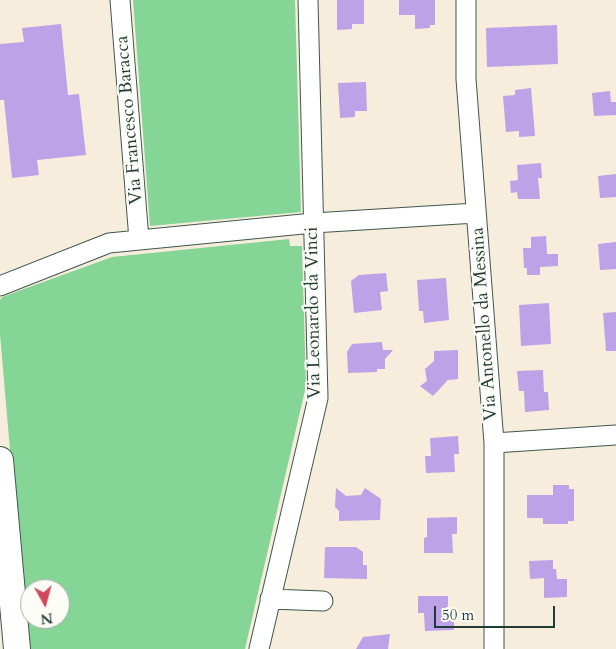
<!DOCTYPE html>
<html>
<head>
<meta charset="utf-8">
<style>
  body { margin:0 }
  #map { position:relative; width:616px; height:649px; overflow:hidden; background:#f7eddc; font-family:Cardo,serif }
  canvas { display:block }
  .north { position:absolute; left:20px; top:579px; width:50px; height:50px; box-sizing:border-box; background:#fdfcf7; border:1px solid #a4b0a9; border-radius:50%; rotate:173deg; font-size:14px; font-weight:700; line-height:20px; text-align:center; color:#1f3d34 }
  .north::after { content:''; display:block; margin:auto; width:18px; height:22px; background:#d1495b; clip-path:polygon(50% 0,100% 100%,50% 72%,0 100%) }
  .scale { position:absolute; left:434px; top:606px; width:121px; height:22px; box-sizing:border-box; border:2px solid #1f3d34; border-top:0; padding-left:6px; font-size:15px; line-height:18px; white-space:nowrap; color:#1f3d34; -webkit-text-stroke:4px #fdfcf7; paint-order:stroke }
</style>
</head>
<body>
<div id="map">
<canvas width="616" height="649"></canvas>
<div class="north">N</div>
<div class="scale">50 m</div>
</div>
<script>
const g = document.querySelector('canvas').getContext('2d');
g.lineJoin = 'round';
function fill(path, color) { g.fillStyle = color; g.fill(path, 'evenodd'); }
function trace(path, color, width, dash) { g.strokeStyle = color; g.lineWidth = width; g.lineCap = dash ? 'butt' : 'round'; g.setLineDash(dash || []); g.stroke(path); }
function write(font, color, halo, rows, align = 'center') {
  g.font = font + ' Cardo,serif'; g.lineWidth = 4.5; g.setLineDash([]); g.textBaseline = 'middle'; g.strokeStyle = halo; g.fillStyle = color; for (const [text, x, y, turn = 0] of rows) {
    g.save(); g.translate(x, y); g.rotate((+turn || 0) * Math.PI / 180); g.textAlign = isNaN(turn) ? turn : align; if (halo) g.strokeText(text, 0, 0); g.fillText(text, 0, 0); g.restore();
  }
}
const green = new Path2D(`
  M133,0h162l6,212 -151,14z
  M289,239l1,7h12l4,140 -61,263h-218l-27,-315v-34l2,-3 110,-40zM30,589h30v30h-30z`);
const building = new Path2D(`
  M337,0h27v24h-12v5l-15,1z
  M399,0h36v25h-5v3l-15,1v-14h-16z
  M61,24l7,71 11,-1 7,61 -49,5 2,15 -27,3 -8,-78h-4v-56l24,-2 -2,-14z
  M557,25l1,39 -71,3 -1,-39z
  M366,82l1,29h-12v6l-15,1 -2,-35z
  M531,88l4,48 -16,1v-6l-13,1 -3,-36 12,-1v-5z
  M610,91l1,11h5v13l-22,1 -2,-23z
  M541,163l1,15h-4l2,21h-22l-1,-7 -6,1 -1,-12 8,-1 -1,-15z
  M616,174v23l-16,1 -2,-22z
  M546,236l1,18h11v12l-18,1v8h-13v-7h-3l-1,-20h8v-11z
  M616,242v27l-16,1 -2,-26z
  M386,273l2,18 -8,1 2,18 -28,3 -3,-32 8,-6z
  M446,278l3,42 -25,3 -1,-12h-4l-2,-31z
  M549,303l2,41 -30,2 -2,-41z
  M616,312v39h-10l-3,-38z
  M382,342l1,8h10l-8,9v10h-8v3l-29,1 -1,-21 5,-8z
  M458,350v29l-10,1 -15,16 -13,-10 7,-5 -2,-12 9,-8v-10z
  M543,370l1,22h4l1,18 -24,2 -1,-21h-5l-2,-20z
  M458,436l1,18h-5l1,18 -29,1 -1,-17h6l-1,-18z
  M553,485h16v4h5v32h-6v3h-25v-6h-16v-23h26z
  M336,488l10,8 15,-1 4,-7 16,11 -1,21 -41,1v-10l-4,-4z
  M457,517v17h-5l1,19h-29v-15l3,-1v-19z
  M325,547h31l7,5v13h4v14l-43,-1z
  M553,560v9h3l1,10h10v18l-23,1v-20l-14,1 -1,-18z
  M418,596h30v18h6v16l-29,1 -1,-18h-6z
  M390,634l-2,15h-32l7,-12z`);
const street = new Path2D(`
  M120,0l19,240
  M466,0v79l28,364v206
  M0,286l109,-43 204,-20 163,-10
  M494,443l122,-8
  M270,599l53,2
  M259,649l59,-251 -10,-398`);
const secondary = new Path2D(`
  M0,460l17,189`);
const streetNames = [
  ["Via Francesco Baracca",130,120,-95],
  ["Via Leonardo da Vinci",314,313,-91],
  ["Via Antonello da Messina",485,324,-94]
];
fill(green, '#84d596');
fill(building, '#bda2e7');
trace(street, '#3f574d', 21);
trace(secondary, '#3f574d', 28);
trace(street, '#fff', 19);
trace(secondary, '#fff', 26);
write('18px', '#1f3d34', '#fdfcf7', streetNames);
</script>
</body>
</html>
